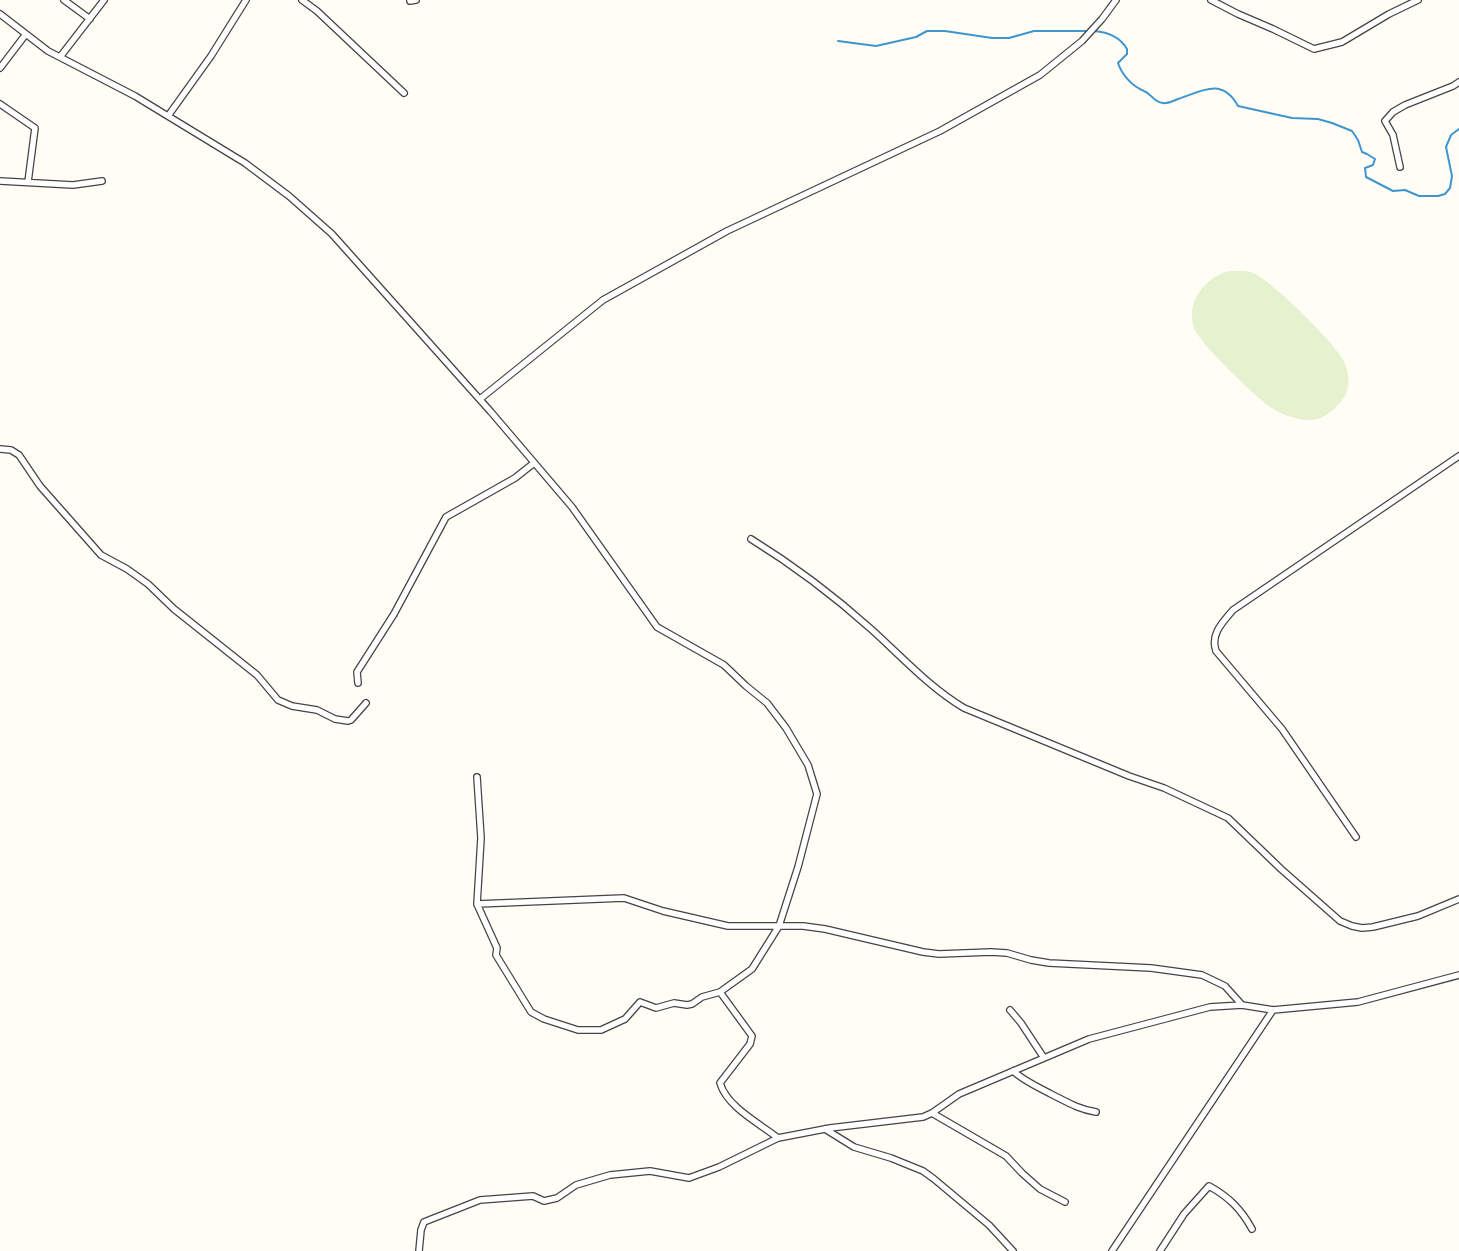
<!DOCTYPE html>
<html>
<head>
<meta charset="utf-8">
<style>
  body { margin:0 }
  canvas { display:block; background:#fffdf5 }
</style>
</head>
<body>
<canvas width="1459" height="1251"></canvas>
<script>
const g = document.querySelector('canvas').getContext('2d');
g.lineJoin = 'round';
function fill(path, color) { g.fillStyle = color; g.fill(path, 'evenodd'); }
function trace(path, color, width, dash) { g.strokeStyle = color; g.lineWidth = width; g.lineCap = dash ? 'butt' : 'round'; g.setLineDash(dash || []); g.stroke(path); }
const pitch = new Path2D(`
  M1230,271c8,0 16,-1 23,2 17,6 89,76 93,93 5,17 3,29 -10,41 -9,9 -18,14 -30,13 -13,-1 -25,-6 -36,-13 -14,-10 -71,-64 -76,-79 -9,-26 12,-52 36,-57z`);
const stream = new Path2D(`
  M1094,31c14,1 26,6 33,18v5l-9,9c4,12 14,23 26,28 8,3 9,11 19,12 5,1 10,-2 15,-4 24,-8 44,-22 60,7l54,12 26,1 14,4 20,8 6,9 4,12 5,2 8,5 -2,6 -8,3 1,9 27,14 12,-1 14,6h19l7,-2 5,-6 2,-12 -6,-29 5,-12 8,-6
  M838,41l38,5 40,-9 11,-6h18l47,7h17l25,-7h55`);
const street = new Path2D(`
  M64,0l26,19
  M302,0l15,11 87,82
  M1211,0l27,14 35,15 41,20 28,-7 47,-28 29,-14
  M410,1l6,-1
  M0,14l48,37 87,45 110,67 44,33 43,38 159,178 81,95 85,120 67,38 22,21 21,17 19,25 22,37 9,29 -19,73 -19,59 -27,43 -32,23 -18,5 -10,7 -5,1 -13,-2 -18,5 -16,-6 -15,17 -24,11h-23l-34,-11 -13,-7 -35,-57 1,-7 -20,-44 4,-66 -4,-61
  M60,57l44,-57
  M0,68l26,-34
  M0,104l35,24 -7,54
  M168,116l43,-60 35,-56
  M1400,167l-7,-32 -8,-14 8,-9 12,-7 48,-19 6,-4
  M0,181l73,4 29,-4
  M480,399l123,-99 124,-69 213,-100 100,-56 42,-34 20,-22 14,-19
  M0,449l11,1 8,5 21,31 61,69 26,14 21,15 26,25 83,66 21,25 14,6 25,4 18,9 13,2 3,-1 15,-17
  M751,539c42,26 82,56 120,90 30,27 58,58 93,79l165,68 35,12 64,30 53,51 59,52 12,5 10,2 11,-1 45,-11 41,-17
  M358,683l-1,-11 37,-58 52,-97 69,-39 19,-15
  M1356,837l-74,-108 -66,-78c-6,-17 7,-29 17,-41l226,-154
  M477,904l147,-6 39,13 65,15h75l22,3 98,23 16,2 52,-2 16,1 24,7 18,3 102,5 51,7 23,11 17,19
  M720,992l32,44 -2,8 -30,39c7,24 39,40 58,55
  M1010,1010l11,13 23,35
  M1013,1071c11,10 25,16 38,23 16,8 27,15 45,18
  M932,1113l74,43 16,17 18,16 25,13
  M825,1129l29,18 37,11 32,13 11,8 55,46 24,26
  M419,1251l2,-21 3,-8 56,-22 53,-4 11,5 13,-3 19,-13 34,-10 40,-4 39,7 30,-11 59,-29 52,-10 93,-11 9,-4 27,-19 130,-55 121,-32 32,-2 31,5 85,-8 101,-27
  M1112,1251l161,-241
  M1160,1251l24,-37 25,-28c20,11 32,23 43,43`);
fill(pitch, '#e6f2cf');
trace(stream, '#3f96cf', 2);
trace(street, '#444', 8);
trace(street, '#fff', 5.5);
</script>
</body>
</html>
